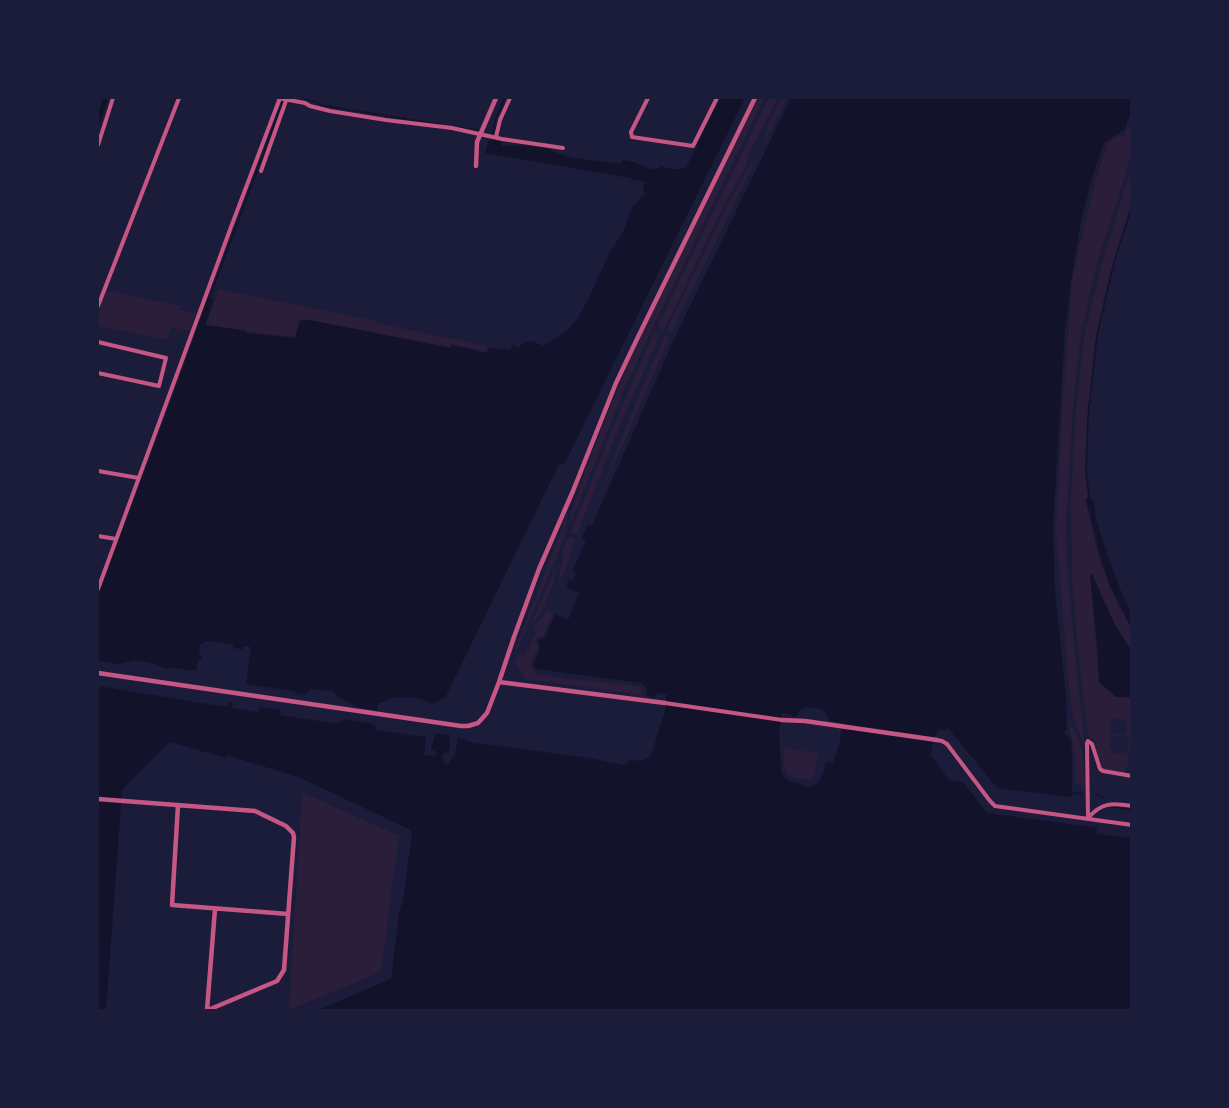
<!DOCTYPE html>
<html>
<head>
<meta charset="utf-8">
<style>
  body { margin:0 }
  #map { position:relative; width:1229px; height:1108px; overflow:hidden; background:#1b1b3a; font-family:Commissioner,sans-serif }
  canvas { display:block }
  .frame { position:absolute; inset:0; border:99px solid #1b1b3a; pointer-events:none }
</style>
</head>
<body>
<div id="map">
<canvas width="1229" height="1108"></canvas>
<div class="frame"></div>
</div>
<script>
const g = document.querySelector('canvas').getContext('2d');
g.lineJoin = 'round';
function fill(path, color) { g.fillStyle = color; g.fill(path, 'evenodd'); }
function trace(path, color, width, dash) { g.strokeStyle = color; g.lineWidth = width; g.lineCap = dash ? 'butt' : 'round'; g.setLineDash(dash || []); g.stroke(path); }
const green = new Path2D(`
  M757,98h7l-120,248 -20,44 -54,135 1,-13 9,-23 -2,-1 51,-128z
  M769,98h9l-29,55 -3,12 -24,45 -58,119 -7,-2z
  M781,98h6l-23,46h-1l4,-13v-5z
  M1128,126l3,1v29l-35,111 -9,38 -6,30 -8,69 -7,121 1,36 7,85 11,100 -2,-2 -11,-29 -4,-35 -12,-150 7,-128 9,-119 7,-38 3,-7 13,-56 13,-39 10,-7h6z
  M751,163l3,1 -83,169 -5,-2 61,-125z
  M1131,169v34l-25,86 -11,54 -8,84 -2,51 3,19 -3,2 13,56 11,30 10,22 12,21v21l-16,-24 -23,-51 -2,1 9,107 17,15 15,1 1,42 -2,9 1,1 -1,7 1,9h-1l-1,-16c-2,8 1,17 -5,23l-21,-3 -3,-3 -6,-27 -6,-4 -10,-87 -6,-73 -1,-78 5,-87 8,-75 16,-66zM1111,717l16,4 -2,14 -14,-1zM1111,736h18l-1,16 -15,2 -3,-8z
  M217,289l158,32 2,2 110,23 -1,5 -35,-7 -1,3 -141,-27h-10l-4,17 -48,-5 -1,-2 -40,-5 12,-33z
  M106,290l74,16 -1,4 17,4 -7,17 -18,-4 -4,13 -69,-14v-12z
  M655,330v4l5,1 -42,94 -41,106 -6,-2 42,-106z
  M665,335l5,2 -72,164c20,-56 42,-111 67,-166z
  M568,512l-3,25 -48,113 -2,-1z
  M569,536l6,3 -9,30 -8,16 3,-19 2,-6 -1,-9z
  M557,565l-4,22c-7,6 -6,16 -11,24 -3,5 -7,9 -10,14l-1,-1z
  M547,610l6,5 -10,21h-4l-4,6 3,5 -8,19 3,5 5,4 101,11 3,3 1,6 -118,-16 -10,-16 4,-9 6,2 11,-24 -2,-2 1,-4z
  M1068,724c17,11 17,53 16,71h-1v-4h-2v-8h-6v-28z
  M784,748l33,5v2l2,1 -5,17 -3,5c-6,2 -10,1 -16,0 -14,-2 -11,-18 -11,-30z
  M302,792l97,44 -18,136 -92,38z`);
const water = new Path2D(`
  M103,98h5l-10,33v-17z
  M720,98h25c-60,121 -120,242 -180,365l-7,3 -111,228 -2,4 -15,6c-11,-10 -28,-5 -41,-6l-3,3 -8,2 -4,23 3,1 -1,3 50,7 -2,18 12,1 1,-4 -6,-2 4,-16h5l3,2 3,-2 4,1 -1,17 -1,1h-4l-2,4 2,7h5l1,-4 4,-2 4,-20 17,5 114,15 35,7 4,-2 2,-3c10,1 16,2 22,-7l11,-36 1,-1 3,-22h-9v-1l-2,-1 -1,5 -8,-1v-8l-6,-5 -105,-14 -3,-3 7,-18 -2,-8 7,-2 10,-24 13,6 11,-27 -13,-5 3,-8 4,1 3,-9 -3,-2 13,-29 -5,-3 7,-13 4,1 84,-191 115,-237h340v13l-6,18 -21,14 -12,34 -11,44 -10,60 -6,48 -12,198 2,64 11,107 1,32 -2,1v3l6,6 1,19v38l-75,-9 -49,-60 -3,2 -5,-1 -6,7v9h-2l-1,13h2l16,22 14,2 20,26 5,5 109,15 -1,6 35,4v172h-813l73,-31 9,-71 3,-6 9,-69 -1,-3 -110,-52 -74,-23 -1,3 -56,-16 -48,48 -16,220h-8v-324l127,21 3,-1v-4h5l-1,6 26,4 1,-5 22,3 -1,5 58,9 2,-2h2l4,-22 -6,-1 -7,-8 -21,-2 -5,3 -1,3 -10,-2 -2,-2 -48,-7 5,-37 -8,-1 -1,4 -4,-2 -2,1 -1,-1h-2v-4l-27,-3 -6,4 -1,11 3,1v3h-4l-2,11 -26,-4 -1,2 -6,-1 -8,-4 -19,-4 -16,4 -22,-3v-66l75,-200 35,-98 6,2 -9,26 40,6 1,2 49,5 5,-17 9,-1 141,28 1,-3 36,8 3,-5 20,2 3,-5 5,3c11,-11 13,-7 26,-2l25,-17 8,-10 12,-21 20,-44 14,-22 10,-26 12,-12 -2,-7 2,-4 -1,-2 -10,-1 -4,-2 -145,-25 4,-13 4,-1 8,1 1,6h21l24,2 12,6 14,4 47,6 3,-4c4,1 7,1 11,2 9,4 15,9 25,6v-2c9,2 21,6 28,0zM806,707l15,2 5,4 3,8 13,2 -2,18 -7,22 -7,-1c-4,13 -6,29 -25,24v-2c-9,-2 -16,-3 -20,-12l-2,-40 3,-19 9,1 1,2 4,1 4,-7z
  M1088,497l6,4 1,12 5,20 17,49 14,31v14l-22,-43 -9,-29 -14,-56z
  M1092,574l23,51 16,25v47h-15l-17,-15 -1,-30 -8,-77z`);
const pier = new Path2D(`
  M345,702l8,1v3l23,4 -2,14 -32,-5z`);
const stream = new Path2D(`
  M298,98l19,4 4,3 122,20
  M454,127l24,3
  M492,136l4,-18 9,-20
  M209,299l74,-198
  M1089,497l-3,-27 2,-54 9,-81 18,-77 17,-51
  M1072,793l11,1
  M1096,794l6,4
  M1110,806l22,4`);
const minor = new Path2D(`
  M278,98l27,5 5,3 20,5 56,9 66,8 50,11 61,9
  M648,98l-17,34 1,5 61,9 24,-48
  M496,137l4,-17 10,-22
  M98,145l15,-47
  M261,171l26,-73
  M98,306l81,-208
  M98,342l68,16 -7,28 -61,-13
  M98,471l41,7
  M98,536l18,3
  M98,589l133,-362 49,-129
  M665,703l117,17
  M937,740l5,1 5,3 43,57 5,5 137,19
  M1088,818c14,-16 24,-15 44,-12
  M1088,819l-1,-76 1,-2 4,3 8,25 3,2 29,5`);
const tertiary = new Path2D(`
  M476,166l1,-24 19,-44
  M98,673l363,53h7l10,-3 9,-10 12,-31 15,-45 25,-68 34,-78 43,-108 21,-44 118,-241
  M499,682l166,21
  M782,720l23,1 132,19
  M98,799l157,12 31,15 7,7 1,4 -10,133 -7,11 -69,29
  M178,805l-6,100 116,9
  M207,1010l8,-101`);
fill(green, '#2a1e3b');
fill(water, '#12122b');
fill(pier, '#1b1b3a');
trace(stream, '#12122b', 1.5);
trace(minor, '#c65784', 4);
trace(tertiary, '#c65784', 4.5);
</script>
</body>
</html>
